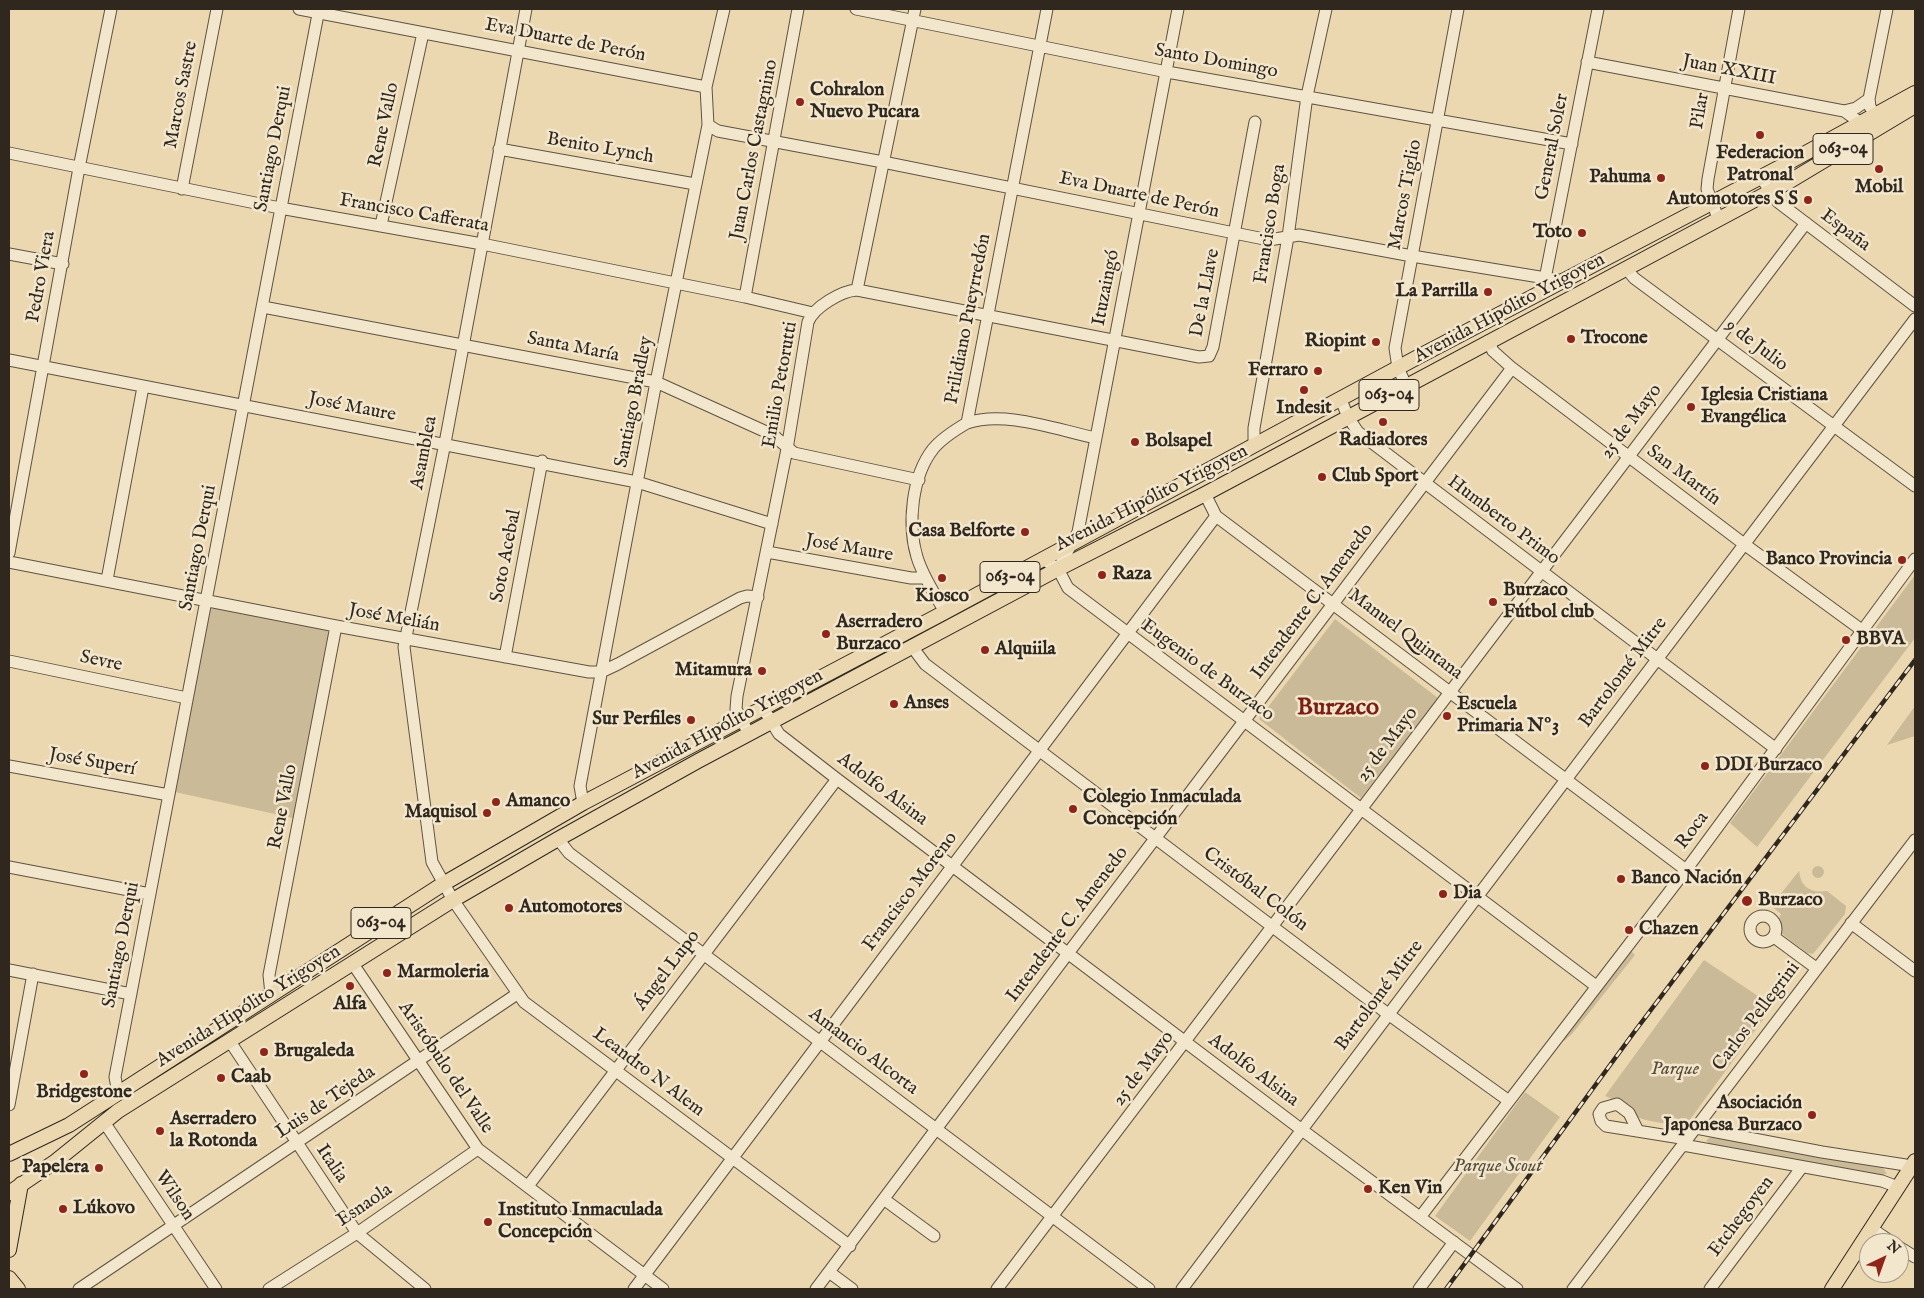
<!DOCTYPE html>
<html>
<head>
<meta charset="utf-8">
<style>
  body { margin:0 }
  #map { position:relative; width:1924px; height:1298px; overflow:hidden; background:#ebd8b0; font-family:"IM FELL English",serif }
  canvas { display:block }
  .frame { position:absolute; inset:0; border:10px solid #30271e; pointer-events:none }
  .north { position:absolute; left:1859px; top:1233px; width:50px; height:50px; box-sizing:border-box; background:#f2e6cc; border:1px solid #a49a86; border-radius:50%; rotate:42deg; font-size:14px; font-weight:700; line-height:20px; text-align:center; color:#30271e }
  .north::after { content:''; display:block; margin:auto; width:18px; height:22px; background:#8f2418; clip-path:polygon(50% 0,100% 100%,50% 72%,0 100%) }
</style>
</head>
<body>
<div id="map">
<canvas width="1924" height="1298"></canvas>
<div class="frame"></div>
<div class="north">N</div>
</div>
<script>
const g = document.querySelector('canvas').getContext('2d');
g.lineJoin = 'round';
function fill(path, color) { g.fillStyle = color; g.fill(path, 'evenodd'); }
function trace(path, color, width, dash) { g.strokeStyle = color; g.lineWidth = width; g.lineCap = dash ? 'butt' : 'round'; g.setLineDash(dash || []); g.stroke(path); }
function write(font, color, halo, rows, align = 'center') {
  g.font = font + ' "IM FELL English",serif'; g.lineWidth = 5; g.setLineDash([]); g.textBaseline = 'middle'; g.strokeStyle = halo; g.fillStyle = color; for (const [text, x, y, turn = 0] of rows) {
    g.save(); g.translate(x, y); g.rotate((+turn || 0) * Math.PI / 180); g.textAlign = isNaN(turn) ? turn : align; if (halo) g.strokeText(text, 0, 0); g.fillText(text, 0, 0); g.restore();
  }
}
const green = new Path2D(`
  M1915,575v63l-158,209 -27,-24z
  M217,607l112,23 -36,188 -118,-26 35,-182z
  M1335,619l103,79 -77,100 -102,-79z
  M1915,706v30l-28,9z
  M1812 872a6 6 0 1 1 12 0a6 6 0 1 1-12 0Z
  M1799,871c2,17 12,22 28,20l19,15 -1,8 -32,40 -6,-1 -26,-20 -3,-13 3,-6 -10,-8z
  M1630,950l5,5 -63,79 -8,7 -3,-2z
  M1704,960l69,46 -87,119c-15,0 -38,-3 -52,-9 -11,-5 -17,-16 -29,-20z
  M1525,1092l35,25 -90,124 -35,-25z
  M1711,1136l172,32 4,6 -6,1 -171,-31 -4,-3z`);
const minor = new Path2D(`
  M299,9l407,78
  M526,9l-81,434 -41,204 28,215 21,38 71,102 326,244
  M856,9l311,63 405,72
  M1587,62l257,49 17,12
  M1844,111l12,-3 13,-9
  M1876,115l-6,-8 -1,-8 18,-90
  M708,125l10,6 165,31 386,78 30,-5 113,21 152,25
  M499,149l196,35
  M9,153l271,55 202,36 263,53 68,16
  M1760,176l18,26 137,104
  M182,189l35,-180
  M1718,218l-11,-29 1,-10 31,-170
  M381,225l42,-192
  M9,254l54,10
  M1626,268l8,10 281,208
  M1544,284l54,-275
  M857,290l342,67 10,-1 4,-9 42,-225
  M745,297l53,-288
  M263,307l393,75 117,53 21,18 125,27
  M1488,341l5,10 19,17 232,176 119,87
  M9,360l628,122 135,42
  M1406,385l-8,-17 -3,-20 63,-339
  M1341,400l7,17 10,15 418,317
  M967,423c38,-13 90,7 129,15
  M1254,445v-17l34,-191 19,-141 19,-87
  M1205,494l11,22 470,354
  M767,552l144,26h14
  M9,553l70,-385 32,-159
  M1043,559l15,10 10,19 528,398
  M9,562l327,64 253,46h12l17,-8 122,-66 7,-2 11,1
  M1058,569l20,-37 100,-523
  M107,580l36,-193
  M945,612c-10,-18 -22,-35 -28,-55 -10,-33 -5,-81 16,-108 9,-11 22,-19 34,-26l80,-414
  M913,648l12,16 463,350 121,87
  M505,657l37,-196
  M9,661l178,37
  M763,708l16,26 58,45 465,351 215,159
  M749,734l-13,-25 1,-13 50,-247 21,-127c6,-15 33,-31 49,-32l58,-281
  M9,766l160,29
  M583,803l-3,-17 76,-404 52,-257 -2,-38 18,-78
  M558,839l11,14 580,436
  M9,867l141,27
  M1750 929a13 13 0 1 1 26 0a13 13 0 1 1-26 0Z
  M1851,923l64,48
  M1774,937l42,31
  M353,964l125,185 185,140
  M9,970l122,24
  M271,994l-2,-19 67,-349
  M229,1040l128,193 68,56
  M118,1093l-3,-16 204,-1068
  M9,1105l24,-131
  M104,1122l112,167
  M1696,1128l126,24 90,14
  M1637,1129l-8,-16 -12,-9 -14,4 -4,6 2,7 5,5 81,13
  M1683,1145l199,36 16,6
  M528,1186l309,-407
  M885,1200l49,36
  M1421,1216l265,-346 229,-311
  M1871,1228l22,15
  M1899,1247l16,10
  M829,1272l23,17
  M79,1289l438,-295
  M269,1289l88,-56 121,-84
  M634,1289l582,-773
  M816,1289l253,-337 443,-584
  M997,1289l809,-1066
  M1182,1289l295,-392 438,-578
  M1419,1289l35,-47
  M1573,1289l342,-449
  M1710,1289l92,-122`);
const major = new Path2D(`
  M9,1154l60,-29 374,-241 140,-81 362,-191 471,-254 366,-192 133,-73
  M9,1193l47,-32 62,-50 335,-211 105,-61 140,-78 360,-192 147,-75 585,-313 125,-75
  M9,1250l12,-66
  M9,1278l9,11
  M1832,1289l83,-128`);
const rail = new Path2D(`
  M1446,1289l189,-258 280,-371`);
const markers = [
  [800,102,5,"#8f2418"],
  [1760,135,5,"#8f2418"],
  [1879,169,5,"#8f2418"],
  [1661,178,5,"#8f2418"],
  [1808,200,5,"#8f2418"],
  [1582,233,5,"#8f2418"],
  [1488,292,5,"#8f2418"],
  [1571,339,5,"#8f2418"],
  [1376,342,5,"#8f2418"],
  [1318,371,5,"#8f2418"],
  [1304,390,5,"#8f2418"],
  [1691,407,5,"#8f2418"],
  [1383,422,5,"#8f2418"],
  [1135,442,5,"#8f2418"],
  [1322,477,5,"#8f2418"],
  [1025,532,5,"#8f2418"],
  [1902,560,5,"#8f2418"],
  [1102,575,5,"#8f2418"],
  [942,578,5,"#8f2418"],
  [1493,602,5,"#8f2418"],
  [826,634,5,"#8f2418"],
  [1846,640,5,"#8f2418"],
  [985,650,5,"#8f2418"],
  [762,671,5,"#8f2418"],
  [894,704,5,"#8f2418"],
  [1447,716,5,"#8f2418"],
  [691,720,5,"#8f2418"],
  [1705,766,5,"#8f2418"],
  [496,802,5,"#8f2418"],
  [1073,809,5,"#8f2418"],
  [487,813,5,"#8f2418"],
  [1621,879,5,"#8f2418"],
  [1443,894,5,"#8f2418"],
  [1747,901,6,"#8f2418"],
  [509,908,5,"#8f2418"],
  [1629,930,5,"#8f2418"],
  [387,973,5,"#8f2418"],
  [350,986,5,"#8f2418"],
  [264,1052,5,"#8f2418"],
  [84,1074,5,"#8f2418"],
  [221,1078,5,"#8f2418"],
  [1812,1115,5,"#8f2418"],
  [160,1131,5,"#8f2418"],
  [99,1168,5,"#8f2418"],
  [1368,1189,5,"#8f2418"],
  [63,1209,5,"#8f2418"],
  [488,1222,5,"#8f2418"]
];
const shields = [
  [1843,149,60],
  [1389,395,60],
  [1010,577,60],
  [381,923,60]
];
const shieldNames = [
  ["063-04",1843,149],
  ["063-04",1389,395],
  ["063-04",1010,577],
  ["063-04",381,923]
];
const streetNames = [
  ["Eva Duarte de Perón",565,41,11],
  ["Santo Domingo",1216,62,10],
  ["Juan XXIII",1729,71,11],
  ["Marcos Sastre",182,95,-79],
  ["Pilar",1701,111,-80],
  ["Rene Vallo",385,125,-78],
  ["General Soler",1553,147,-79],
  ["Santiago Derqui",274,149,-79],
  ["Benito Lynch",600,149,10],
  ["Juan Carlos Castagnino",755,150,-79],
  ["Marcos Tiglio",1406,195,-79],
  ["Eva Duarte de Perón",1139,196,12],
  ["Francisco Cafferata",414,214,10],
  ["Francisco Boga",1271,224,-81],
  ["España",1845,231,37],
  ["Pedro Viera",42,277,-80],
  ["Ituzaingó",1107,288,-79],
  ["De la Llave",1206,293,-79],
  ["Avenida Hipólito Yrigoyen",1510,309,-28],
  ["Prilidiano Pueyrredón",969,319,-79],
  ["9 de Julio",1756,346,37],
  ["Santa María",573,348,11],
  ["Emilio Petorutti",781,385,-80],
  ["Santiago Bradley",635,402,-79],
  ["José Maure",352,408,11],
  ["25 de Mayo",1632,422,-53],
  ["Asamblea",425,453,-79],
  ["San Martín",1683,476,37],
  ["Avenida Hipólito Yrigoyen",1152,499,-27],
  ["Humberto Primo",1503,521,37],
  ["Santiago Derqui",199,548,-79],
  ["José Maure",849,549,10],
  ["Soto Acebal",507,556,-79],
  ["Intendente C. Amenedo",1313,602,-53],
  ["José Melián",394,619,10],
  ["Manuel Quintana",1405,635,37],
  ["Sevre",101,662,12],
  ["Eugenio de Burzaco",1207,671,36],
  ["Bartolomé Mitre",1624,673,-53],
  ["Avenida Hipólito Yrigoyen",728,725,-28],
  ["25 de Mayo",1388,745,-53],
  ["José Superí",92,763,10],
  ["Adolfo Alsina",882,790,37],
  ["Rene Vallo",284,807,-79],
  ["Roca",1693,831,-53],
  ["Cristóbal Colón",1255,890,37],
  ["Francisco Moreno",911,892,-53],
  ["Intendente C. Amenedo",1068,925,-53],
  ["Santiago Derqui",122,945,-79],
  ["Ángel Lupo",668,971,-53],
  ["Bartolomé Mitre",1380,996,-53],
  ["Avenida Hipólito Yrigoyen",249,1007,-32],
  ["Carlos Pellegrini",1757,1017,-53],
  ["Amancio Alcorta",863,1052,37],
  ["Aristóbulo del Valle",445,1068,56],
  ["25 de Mayo",1144,1069,-53],
  ["Adolfo Alsina",1253,1071,37],
  ["Leandro N Alem",648,1073,37],
  ["Luis de Tejeda",326,1103,-34],
  ["Italia",331,1164,56],
  ["Wilson",174,1196,56],
  ["Esnaola",365,1206,-34],
  ["Etchegoyen",1742,1217,-53]
];
const poiNames = [
  ["Cohralon",810,91],
  ["Nuevo Pucara",810,113],
  ["Federacion",1760,154,"center"],
  ["Patronal",1760,176,"center"],
  ["Pahuma",1651,178,"right"],
  ["Mobil",1879,188,"center"],
  ["Automotores S S",1798,200,"right"],
  ["Toto",1572,233,"right"],
  ["La Parrilla",1478,292,"right"],
  ["Trocone",1581,339],
  ["Riopint",1366,342,"right"],
  ["Ferraro",1308,371,"right"],
  ["Iglesia Cristiana",1701,396],
  ["Evangélica",1701,418],
  ["Indesit",1304,409,"center"],
  ["Radiadores",1383,441,"center"],
  ["Bolsapel",1145,442],
  ["Club Sport",1332,477],
  ["Casa Belforte",1015,532,"right"],
  ["Banco Provincia",1892,560,"right"],
  ["Raza",1112,575],
  ["Burzaco",1503,591],
  ["Fútbol club",1503,613],
  ["Kiosco",942,597,"center"],
  ["Aserradero",836,623],
  ["Burzaco",836,645],
  ["BBVA",1856,640],
  ["Alquiila",995,650],
  ["Mitamura",752,671,"right"],
  ["Anses",904,704],
  ["Escuela",1457,705],
  ["Primaria Nº3",1457,727],
  ["Sur Perfiles",681,720,"right"],
  ["DDI Burzaco",1715,766],
  ["Colegio Inmaculada",1083,798],
  ["Concepción",1083,820],
  ["Amanco",506,802],
  ["Maquisol",477,813,"right"],
  ["Banco Nación",1631,879],
  ["Dia",1453,894],
  ["Burzaco",1758,901],
  ["Automotores",519,908],
  ["Chazen",1639,930],
  ["Marmoleria",397,973],
  ["Alfa",350,1005,"center"],
  ["Brugaleda",274,1052],
  ["Caab",231,1078],
  ["Bridgestone",84,1093,"center"],
  ["Asociación",1802,1104,"right"],
  ["Japonesa Burzaco",1802,1126,"right"],
  ["Aserradero",170,1120],
  ["la Rotonda",170,1142],
  ["Papelera",89,1168,"right"],
  ["Ken Vin",1378,1189],
  ["Lúkovo",73,1209],
  ["Instituto Inmaculada",498,1211],
  ["Concepción",498,1233]
];
const parkNames = [
  ["Parque",1675,1070],
  ["Parque Scout",1498,1167]
];
const districtNames = [
  ["Burzaco",1338,709]
];
fill(green, '#cbba97');
trace(minor, '#5f5342', 13);
trace(major, '#30271e', 16);
trace(minor, '#f2e6cc', 11);
trace(major, '#ebd8b0', 14);
trace(rail, '#30271e', 4.5);
trace(rail, '#f2e6cc', 2.5, [8]);
for (const [x, y, r, color] of markers) { const dot = new Path2D(); dot.arc(x, y, r, 0, 2 * Math.PI); g.fillStyle = color; g.fill(dot); trace(dot, '#f2e6cc', 2); }
for (const [x, y, w] of shields) { const box = new Path2D(); box.roundRect(x - w / 2, y - 15.5, w, 31, 4); g.fillStyle = '#f2e6cc'; g.fill(box); trace(box, '#30271e', 1); }
write('bold 18px', '#30271e', null, shieldNames);
write('19px', '#30271e', '#f2e6cc', streetNames);
write('bold 19px', '#30271e', '#f2e6cc', poiNames, 'left');
write('italic 19px', '#574c3c', '#f2e6cc', parkNames);
write('bold 24px', '#7a1f14', '#f2e6cc', districtNames);
</script>
</body>
</html>
